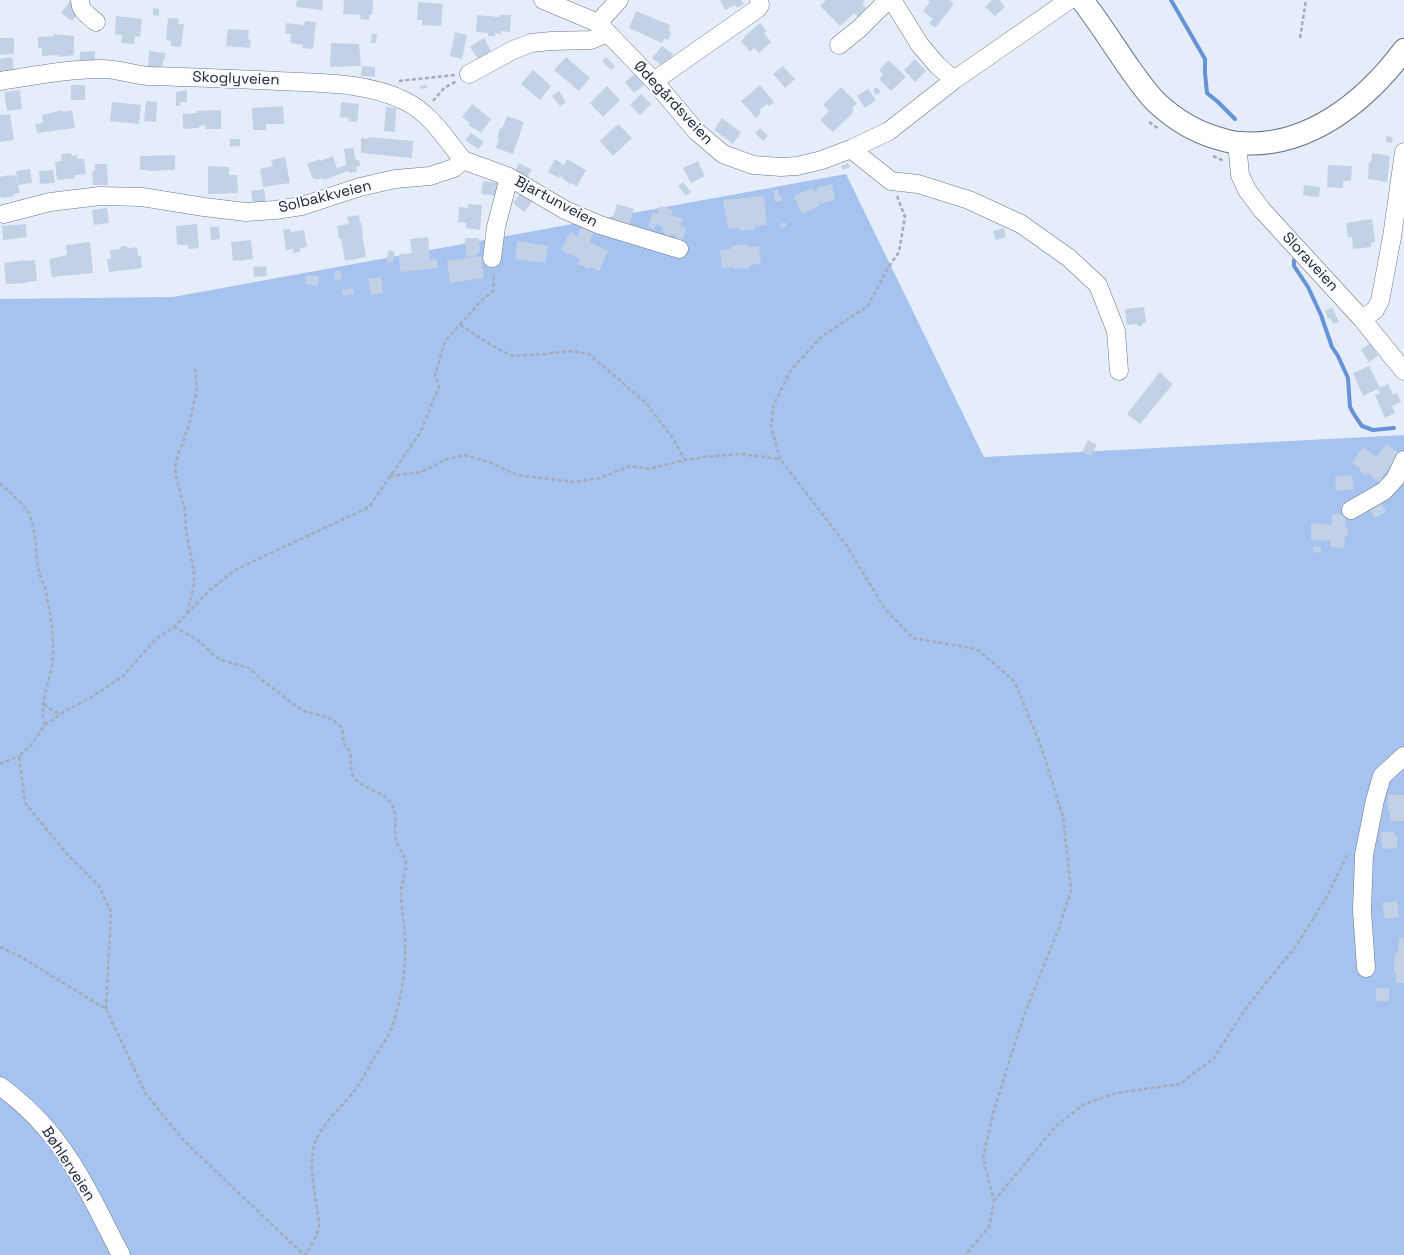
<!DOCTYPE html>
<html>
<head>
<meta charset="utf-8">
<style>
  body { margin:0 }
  canvas { display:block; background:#e5edfa }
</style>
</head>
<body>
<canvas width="1404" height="1255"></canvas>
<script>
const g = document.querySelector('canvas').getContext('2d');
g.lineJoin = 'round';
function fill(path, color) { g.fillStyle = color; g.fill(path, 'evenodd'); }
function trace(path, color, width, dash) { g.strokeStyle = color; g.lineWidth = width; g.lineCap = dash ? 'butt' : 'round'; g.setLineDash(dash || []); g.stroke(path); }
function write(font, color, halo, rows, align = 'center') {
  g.font = font + ' "Space Grotesk",sans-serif'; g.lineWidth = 4; g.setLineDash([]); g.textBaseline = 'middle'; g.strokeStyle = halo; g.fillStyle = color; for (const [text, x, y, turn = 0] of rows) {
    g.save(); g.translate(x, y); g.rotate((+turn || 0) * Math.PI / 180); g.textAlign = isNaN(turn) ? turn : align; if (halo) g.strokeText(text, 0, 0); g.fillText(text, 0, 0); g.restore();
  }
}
const green = new Path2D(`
  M846,174l138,283 420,-22v820h-1404v-956l173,-2z`);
const stream = new Path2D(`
  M1171,0l34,59v14l2,20 11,9 17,17
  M1294,260v6l14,21 13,28 11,32 6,9 10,22 2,29 5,9 7,10 11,4 21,-2`);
const building = new Path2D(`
  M297,0h26l-1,10 -26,-3z
  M344,0h29l-1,15h-3v5l-9,-1 1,-4 -18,-1z
  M720,0h21l3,4 -7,4 -2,-3 -10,5z
  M826,0h37l2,2 -3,2 4,4 -8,9 -4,-4 -14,13 -20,-20z
  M927,0h22l5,4 -19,24 -6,-5 4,-4 -10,-8 7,-9z
  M992,0h9l-1,1 5,6 -10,9 -10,-9z
  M70,1l11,8 -9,12 -11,-8z
  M418,2l25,2 -2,22 -19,-1v-5h-5z
  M153,8l6,1v7l-6,-1z
  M636,11l34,14 -2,5 3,2 -3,8 -4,-2 -2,5 -33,-15z
  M477,15l23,2v-2h11l-1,17 -9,-1v3l-6,-1v3h-7v-3l-12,-1z
  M116,16l26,3 -2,18 -5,-1 -1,8 -13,-1 1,-8 -7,-1z
  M168,18l11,1 -1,5h6l-3,23 -10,-1v-5l-5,-1z
  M305,21l11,1 -3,27 -10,-1v-3l-13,-2 1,-9 -6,-1 1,-10 18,2z
  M760,23l7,8 -3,2 7,9 -12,11 -5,-5 -4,4 -9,-11 4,-3 -1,-1z
  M228,29l21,1 -1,9 3,1 -1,8 -24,-2z
  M455,32l12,3 -5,24 -12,-3z
  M54,34l20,2v19l-15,2v-2l-17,1v-8h-4v-11l16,-1z
  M372,34h5l-1,9h-5z
  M0,38h14v16l-14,1z
  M484,38l7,13 -13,8 -8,-12z
  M331,43l28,1 2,22 -31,1z
  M662,46l11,8 -9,13 -12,-9z
  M95,51v14h-15v-13z
  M149,51l17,2 -5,16 -13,-1z
  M12,57l2,14 -14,1v-13z
  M566,57l24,21 -11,13 -25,-21z
  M606,57l9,9 -4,4 -9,-9z
  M915,59l11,12 -11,11 -11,-12z
  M889,60l17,17 -15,14 -12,-12 4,-4 -4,-5z
  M362,66l13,1v10l-14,-1z
  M783,66l12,13 -10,9 -12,-14z
  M533,70l18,16 -11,14 -19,-16z
  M635,74l9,11 -10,8 -9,-11z
  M71,85h14v15h-14z
  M427,85v3l-7,1v-3z
  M760,85l14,17 -5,4 -2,-2 -4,3 -4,4 2,2 -5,5 -15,-17z
  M607,86l13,14 -17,17 -13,-14z
  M841,87l16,16 -5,5 2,2 -2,2 1,1 -20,19 -13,-12 9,-9 -6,-6z
  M877,87l4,5 -5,3 -3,-5z
  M868,89l8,11 -11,8 -8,-12z
  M20,90l2,19 -15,2 -3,-19z
  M187,90v12h-7v4h-4v-14z
  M559,91l7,11 -6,4 -8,-10z
  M641,94l10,10 -11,11 -10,-10z
  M146,101l11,1 -1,20 -12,-1z
  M112,102l29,3 -2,19 -29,-3z
  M341,102l18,2 -2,18 -9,-1 1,-3 -9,-1z
  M472,104l19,15 -10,14 -13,-8 2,-2 -8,-6z
  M283,106l1,18h-18v6h-13l-1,-22z
  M386,107l10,1 -1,24 -11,-1z
  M62,110v2l10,-2 3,18 -38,5 -2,-9 8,-1 -1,-8z
  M221,110v19h-15l-1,-4 -6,1v2l-16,1v-15l14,-1v-2z
  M10,114l4,26 -14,2v-27z
  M507,116l17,6 -11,32 -17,-6 3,-9h-2l3,-11 2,1z
  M722,118l19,14 -8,12 -19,-14z
  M618,124l14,14 -19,18 -13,-15z
  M760,128l8,8 -5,5 -8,-8z
  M471,133l13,9 -6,7 -13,-9z
  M1386,136l7,1 -1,6 -6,-1z
  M368,137l45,4 -1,17 -51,-5v-15l7,1z
  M230,139h10v7l-10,1z
  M353,148l3,12h3l1,6 -4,1 1,5 -8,1 -1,-2 -24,9 -1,-2 -7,2v-2l-3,1 -6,-15 13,-5v2l13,-5 4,12 9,-3 -2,-16z
  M71,153l1,3 5,-1v4h7l2,15 -11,1v3l-18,2 -2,-18 7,-1 -1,-7z
  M1372,153l18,3 -3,26 -19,-3 1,-17h2z
  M175,155v15l-28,1v-1h-7v-14z
  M285,157l5,26 -27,4 -3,-18 13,-3 -2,-6z
  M555,159l9,6 3,-6 19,11 -9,16 -6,-3 -1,1 -10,-8 -1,2 -11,-6z
  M698,161l7,15 -14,7 -8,-15z
  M519,163l13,7 -5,7 -12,-6z
  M848,163l2,4 -7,3 -2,-4z
  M95,164h12l1,21h-15l-1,-14h3z
  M1328,165l24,1 -1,15h-8v7l-16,-1z
  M208,166l21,1v8h8l1,18 -30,1z
  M30,169l2,14 -14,2 2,8 -7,1 1,2 -12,2v-1h-2v-20l9,-2v1l7,-1 2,8 -2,-12z
  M53,170l2,13 -15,1 -1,-13z
  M483,181l16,2 -2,13 -16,-2z
  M683,182l8,10 -5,4 -8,-10z
  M832,184l3,16 -14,4v-2h-3l2,4 -18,8 -8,-18 18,-8 1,3 5,-1 -1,-2z
  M1304,185l16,2 -1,10 -16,-2z
  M264,189l2,13 -13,2 -2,-13z
  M778,190l1,5 -5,1 -1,-5z
  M521,192l12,9 -9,11 -11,-9z
  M781,195l1,6 -7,1 -1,-6z
  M764,196l3,29 -12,1v3l-15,2 -1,-3 -11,1 -5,-29z
  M468,204l14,1 -2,25 -14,-2v-5l-8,-1 1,-15 9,1z
  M617,204l17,5 -5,17 -17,-5z
  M660,206l13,4 -2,5 12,4 -3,7 6,2 -5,15 -6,-2 2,-5 -5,-2 -5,5 -3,-2 1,-5h-2l-2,-6 -5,-2 -2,5 -6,-2 5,-15 5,2z
  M107,208l2,15 -15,2 -2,-15z
  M359,215l1,7 -2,1 3,-1 2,11h-1l4,24 -21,4 -4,-22h-2l-2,-13 12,-2 -2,-7z
  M1372,219l3,23 -4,1v4l-18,2 -1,-12h-4l-2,-14z
  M785,222l2,4 -6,2 -1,-4z
  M26,224l1,13 -24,3 -1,-14z
  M197,224l2,24 -11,1v-4h-11l-1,-19z
  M583,224l12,6 -6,12 19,9 -9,20 -8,-4 -1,2 -12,-5 2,-5 -19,-9 9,-18 7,4z
  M210,227h9l1,12 -9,1z
  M1004,228l2,9 -10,3 -3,-9z
  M290,229l1,3 13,-2 3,17 -7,1v4l-7,1v-4l-7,1 -3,-20z
  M428,237l2,23 7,-1 1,9 -38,4 -1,-18 13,-1 -2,-14z
  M465,238h14l1,14h-2l1,2 -4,1v1l-9,1z
  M251,240l2,19 -14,2v-1l-6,1 -2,-19z
  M517,241l31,5 -3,17 -30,-4z
  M90,242l3,31 -41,4 -3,-18 18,-4 -1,-10z
  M748,244v3l11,-1 2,18 -12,1v3l-15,1v-2l-12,1 -2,-18 11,-1v-3z
  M122,246h3l4,2 8,-1 1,9h3l1,12 -33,4 -2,-13h4l-1,-9 9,-1z
  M389,250l6,2 -2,11 -7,-2z
  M481,256l3,22 -34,5 -3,-22z
  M25,260v1l10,-1 2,21 -10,1v1l-21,1 -2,-21z
  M266,266l1,10 -13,1 -1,-10z
  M340,270l2,9 -7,1 -1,-8z
  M306,275l13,1 -1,10 -13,-2z
  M381,277l2,16 -12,2 -3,-16z
  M353,288l1,6 -11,2 -1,-6z
  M1144,307l2,16h-4v3h-4l-1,-2 -10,1 -2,-16z
  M1332,307l7,15 -6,2 -3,-6 -2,1 -3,-8z
  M1370,343l8,13 -9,6 -8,-12z
  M1369,366l11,22 8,-4 5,10 4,-1 4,9 -9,4 3,7 -10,5 -10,-23 5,-2 -2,-4 -15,7 -10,-23z
  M1161,372l3,3 -1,1 10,8 -33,40 -13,-10 32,-41h1z
  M1088,440l9,5 -6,11 -9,-4z
  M1386,444l13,9 -20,29 -12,-9 -1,3 -6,-5 1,-2 -9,-6 11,-16 14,10z
  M1352,475l2,14 -18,2 -1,-14z
  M1380,501l6,11 -12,6 -5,-11z
  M1332,514l14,1 -1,12h3l-1,9h-2l-1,12 -14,-1 1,-6 -20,-1v-17l21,2z
  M1313,547h8v6l-8,-1z
  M1388,795h16v26h-14v-10h-2z
  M1381,832h13v4h3v12l-15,1z
  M1397,901l2,16 -14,2 -3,-16z
  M1399,938h5v45h-8v-10h-2l1,-20h3z
  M1376,988h13v13h-13z`);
const path = new Path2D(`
  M1300,38l6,-38
  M399,81l56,-6
  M433,101l11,-13 13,-7
  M1149,122l10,7
  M1213,156l11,5
  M897,196l8,21 -6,35 -13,19 -18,35 -47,31 -30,33 -17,34 -3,23 9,32 67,87 38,63 28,29 64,11 38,33 27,67 21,68 8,73 -12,38 -36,90 -30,95 -10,45 11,43 -5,26 -24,28
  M460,325l31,20 21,11 33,-2 26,-3 18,3 57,49 26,34 13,23
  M390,476l31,-4 24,-12 20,-5 26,8 26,12 57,7 26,-4 30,-12 19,3 36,-9 20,-3 36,-3 39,5
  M0,483c7,7 26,23 29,31 8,18 6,38 10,57 1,6 4,12 6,18 6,24 10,50 7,76 -3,19 -14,41 -7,60
  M187,613l7,-28v-13l-8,-41 -1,-20 -9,-35 -1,-9 3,-13 5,-11 7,-23 7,-31 -2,-21
  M174,627l25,14 17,16 8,4 25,7 13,12 41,31 26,7 8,5 4,4 2,6v8l2,5c11,7 2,22 9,31 9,13 28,13 37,26 8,12 2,24 5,36 1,9 10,16 10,25 0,10 -5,19 -5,29 0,17 4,33 4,49 1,30 -4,62 -15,90 -5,10 -12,19 -18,29 -4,8 -8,16 -13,23 -12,19 -32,33 -42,54 -10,22 -3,48 0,71 0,5 2,10 2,15 -1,11 -8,22 -14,31
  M44,704l9,7 8,3
  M0,764l19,-8
  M0,947l21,10 85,52 40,85 38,47 120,114
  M106,1009l5,-97 -12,-26 -31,-31 -43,-52 -6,-47 13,-12 13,-19 22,-15 23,-12 33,-22 33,-37 18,-12 36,-37 27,-21 132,-62 51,-74 19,-46 -4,-12 10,-34 37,-41 11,-9 1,-18
  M994,1201l62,-75 28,-22 32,-11 64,-9 33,-25 36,-55 47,-58 30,-48 22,-44`);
const minor = new Path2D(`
  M80,0c0,11 8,15 16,22
  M543,0l55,23 56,58 42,50 27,23 30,11 28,2 16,-1 25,-6 29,-11 38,-18 65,-51 115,-80
  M892,0l28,45 17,20 17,15
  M598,23l21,-23
  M839,45l21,-17 28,-28
  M469,74l44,-24 18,-7 20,-2 40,-1 17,-7
  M0,81c33,-5 68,-12 102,-12 16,0 32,6 48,7 43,1 86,3 129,5 41,2 88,1 126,20 25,12 41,38 58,59
  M654,81l103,-72 3,-4 -1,-5
  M1237,143l3,32 7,15 15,20 100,109 42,52
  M851,149l40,32 27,3 51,16 52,24 48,34 29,27 18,46 3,40
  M463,160l46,17 56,33 35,15 79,24
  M4,214l46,-12 50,-6 42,1 62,10 42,5 29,-2 27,-4 58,-19 35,-8 35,-3 24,-8 9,-8
  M492,258l4,-31 13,-50
  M1362,319l13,-9 5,-9 12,-64 12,-85
  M1351,510l33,-19 11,-12 9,-19
  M1366,968l-4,-57 2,-56 11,-55 7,-24 22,-20
  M0,1086c16,12 31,25 45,41 33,38 53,84 76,128`);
const major = new Path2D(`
  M1082,0c17,22 32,46 48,69 8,11 16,23 26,33 18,17 37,29 61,36 7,2 15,5 22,5 68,6 126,-41 165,-93`);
const streetNames = [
  ["Skoglyveien",236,79,2],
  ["Ødegårdsveien",673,103,47],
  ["Solbakkveien",325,197,-14],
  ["Bjartunveien",556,202,28],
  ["Sloraveien",1310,262,47],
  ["Bøhlerveien",68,1164,57]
];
fill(green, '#a6c2ee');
trace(stream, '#6692d7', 4);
fill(building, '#c3d1e6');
trace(minor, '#6a768a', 19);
trace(major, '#6a768a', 24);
trace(path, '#a4abb6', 2.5, [4, 2.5]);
trace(minor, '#fff', 18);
trace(major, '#fff', 22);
write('15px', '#22272f', '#f7faff', streetNames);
</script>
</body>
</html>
